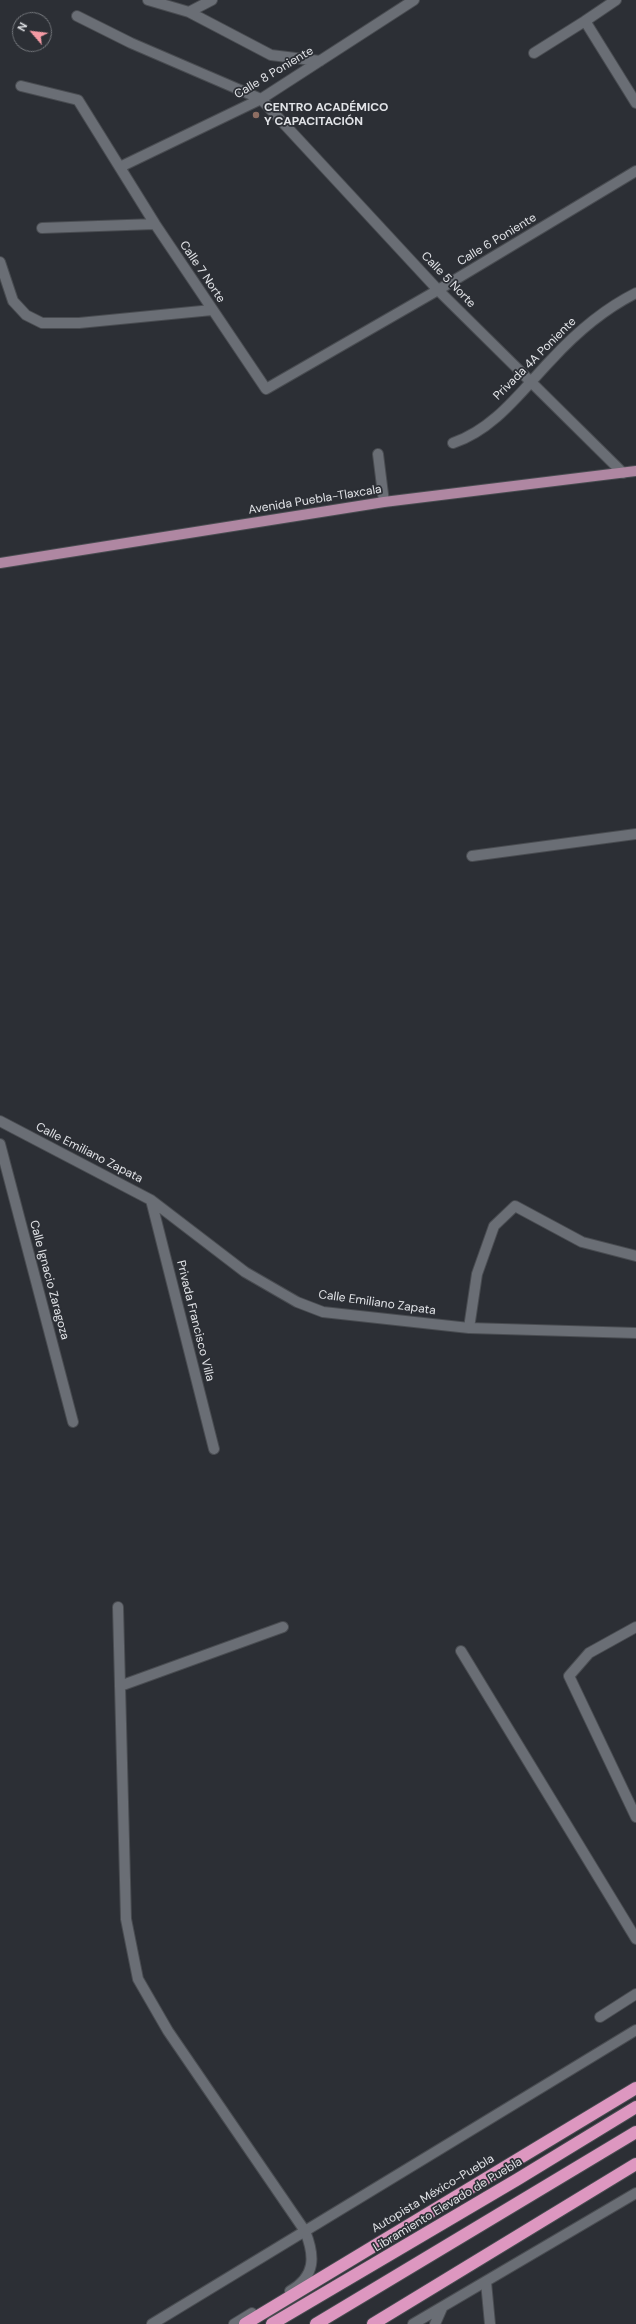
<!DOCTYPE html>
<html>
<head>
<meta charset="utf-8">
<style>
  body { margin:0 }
  #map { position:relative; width:636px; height:2324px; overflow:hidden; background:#2c2f35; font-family:"DM Sans",sans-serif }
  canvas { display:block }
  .north { position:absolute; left:12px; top:12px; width:40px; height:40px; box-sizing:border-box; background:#2c2f35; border:1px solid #74777c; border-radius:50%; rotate:298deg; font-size:11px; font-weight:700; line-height:16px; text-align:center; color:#e1e3e7 }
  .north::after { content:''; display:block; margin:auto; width:14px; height:18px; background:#f49aa4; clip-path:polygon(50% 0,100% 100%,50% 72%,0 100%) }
</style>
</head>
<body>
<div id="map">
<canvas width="636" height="2324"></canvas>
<div class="north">N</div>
</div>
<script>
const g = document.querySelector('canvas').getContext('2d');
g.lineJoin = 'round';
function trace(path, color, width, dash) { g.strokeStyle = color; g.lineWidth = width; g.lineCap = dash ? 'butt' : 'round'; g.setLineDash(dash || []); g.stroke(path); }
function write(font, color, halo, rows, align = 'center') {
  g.font = font + ' "DM Sans",sans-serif'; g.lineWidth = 3.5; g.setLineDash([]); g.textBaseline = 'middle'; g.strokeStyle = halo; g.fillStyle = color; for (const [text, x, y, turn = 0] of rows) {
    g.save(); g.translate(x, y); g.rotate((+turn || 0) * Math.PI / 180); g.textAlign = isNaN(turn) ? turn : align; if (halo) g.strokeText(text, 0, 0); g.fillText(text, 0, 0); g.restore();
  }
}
const minor = new Path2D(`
  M148,0l41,12 82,43 49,6
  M616,0l-31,21 51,82
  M189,12l23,-12
  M77,16l54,27 130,56 177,191 185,183
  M534,53l51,-32
  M21,86l57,14 77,124 111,165 172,-99 198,-119
  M120,167l141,-68 153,-99
  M42,228l113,-4
  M0,262l13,39 13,14 16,8h37l133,-13
  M453,443c42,-14 69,-53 99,-84 24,-26 52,-50 84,-66
  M378,454l6,48
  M472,856l164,-22
  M0,1121l151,79 94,72 52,30 26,10 146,16 167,5
  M0,1144l73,278
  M151,1200l63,249
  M469,1328l8,-54 17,-48 21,-20 67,36 54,14
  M118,1607l8,312 12,60 30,52 137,200c10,25 11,45 -15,60
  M636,1627l-47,26 -20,23 67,141
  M461,1651l175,288
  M120,1686l163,-59
  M600,2017l36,-23
  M486,2282l4,42
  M152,2324l484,-294
  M234,2324l18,-11
  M413,2324l223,-131
  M435,2324l7,-16`);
const major = new Path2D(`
  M0,563l384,-61 252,-31`);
const highway = new Path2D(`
  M245,2324l391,-236
  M272,2324l246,-145 118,-72
  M316,2324l320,-192
  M373,2324l263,-160`);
const markers = [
  [256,115,4,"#8d6e63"]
];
const streetNames = [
  ["Calle 8 Poniente",274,73,-31],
  ["Calle 6 Poniente",497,240,-31],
  ["Calle 7 Norte",202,272,56],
  ["Calle 5 Norte",448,280,46],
  ["Privada 4A Poniente",535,359,-45],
  ["Avenida Puebla-Tlaxcala",315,500,-9],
  ["Calle Emiliano Zapata",89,1153,27],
  ["Calle Ignacio Zaragoza",49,1280,75],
  ["Calle Emiliano Zapata",377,1303,8],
  ["Privada Francisco Villa",195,1321,76],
  ["Autopista México-Puebla",433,2194,-31],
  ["Libramiento Elevado de Puebla",448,2205,-31]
];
const poiNames = [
  ["CENTRO ACADÉMICO",264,108],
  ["Y CAPACITACIÓN",264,122]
];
trace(minor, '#494c51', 12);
trace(major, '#494c51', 12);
trace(highway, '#494c51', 14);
trace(minor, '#6a6e75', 10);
trace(major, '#af87a2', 10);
trace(highway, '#dd97c0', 12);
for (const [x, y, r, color] of markers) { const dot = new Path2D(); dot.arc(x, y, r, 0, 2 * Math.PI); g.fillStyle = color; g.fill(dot); trace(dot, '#2c2f35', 1.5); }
write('12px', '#e1e3e7', '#2c2f35', streetNames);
write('bold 12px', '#e1e3e7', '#2c2f35', poiNames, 'left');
</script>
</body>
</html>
